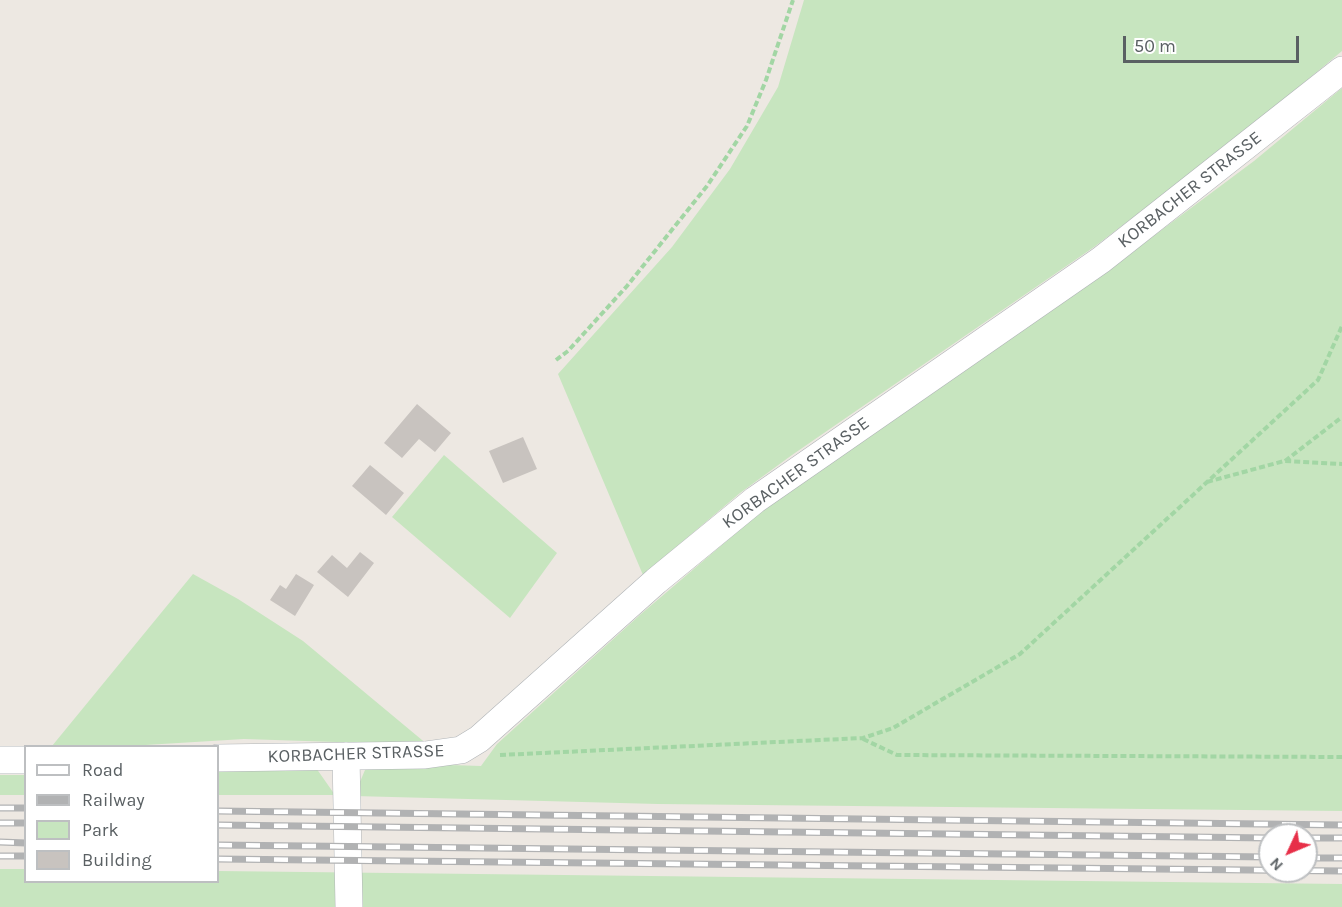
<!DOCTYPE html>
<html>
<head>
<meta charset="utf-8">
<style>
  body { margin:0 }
  #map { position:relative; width:1342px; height:907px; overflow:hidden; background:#ede8e2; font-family:Karla,sans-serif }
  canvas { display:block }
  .legend { position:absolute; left:24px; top:745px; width:195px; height:138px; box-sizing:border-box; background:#fff; border:2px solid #bdbfc1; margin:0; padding:8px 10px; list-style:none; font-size:18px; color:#5a6063 }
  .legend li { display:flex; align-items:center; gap:12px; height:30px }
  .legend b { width:30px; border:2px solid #bdbfc1 }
  .north { position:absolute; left:1258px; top:823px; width:60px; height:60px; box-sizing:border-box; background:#fff; border:2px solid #bdbfc1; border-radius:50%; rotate:226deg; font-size:16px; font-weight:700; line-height:24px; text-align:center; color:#5a6063 }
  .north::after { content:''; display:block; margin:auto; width:21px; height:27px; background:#e72f48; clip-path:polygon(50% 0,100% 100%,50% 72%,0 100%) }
  .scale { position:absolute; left:1123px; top:36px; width:176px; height:27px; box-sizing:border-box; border:3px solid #5a6063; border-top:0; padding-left:8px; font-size:18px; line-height:21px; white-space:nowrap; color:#5a6063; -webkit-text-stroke:4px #fff; paint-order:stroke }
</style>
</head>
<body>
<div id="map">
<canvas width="1342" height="907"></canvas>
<ul class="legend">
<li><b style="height:8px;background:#fff"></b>Road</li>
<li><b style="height:8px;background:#b1b2b3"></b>Railway</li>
<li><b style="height:16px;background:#c7e5bf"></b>Park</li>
<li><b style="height:16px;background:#c8c3bf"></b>Building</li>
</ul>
<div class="north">N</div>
<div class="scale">50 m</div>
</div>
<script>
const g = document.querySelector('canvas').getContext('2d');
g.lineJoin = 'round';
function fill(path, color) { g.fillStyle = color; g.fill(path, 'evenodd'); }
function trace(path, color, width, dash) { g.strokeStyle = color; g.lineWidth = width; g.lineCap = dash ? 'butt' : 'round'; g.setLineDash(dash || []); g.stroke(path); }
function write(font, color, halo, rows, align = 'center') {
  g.font = font + ' Karla,sans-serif'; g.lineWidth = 6; g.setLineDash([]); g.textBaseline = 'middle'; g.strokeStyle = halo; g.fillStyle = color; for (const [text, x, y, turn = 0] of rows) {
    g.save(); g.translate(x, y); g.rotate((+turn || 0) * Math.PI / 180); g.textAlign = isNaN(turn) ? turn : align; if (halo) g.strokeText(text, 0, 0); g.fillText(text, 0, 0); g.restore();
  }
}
const green = new Path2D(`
  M804,0h538v51l-108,90 -140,106 -302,208 -52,38 -97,82 -85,-201 114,-127 58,-78 48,-82z
  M1342,88v723l-684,-7 -304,-8 11,-26 22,-7 94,3 16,-22 144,-130 115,-98 52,-39 304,-210 142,-106z
  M444,455l113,98 -47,65 -118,-101z
  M193,574l45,25 65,42 125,104 -184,-6 -115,7h-77z
  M314,765l21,30h-117v-27z
  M0,775h25v20h-25z
  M0,869h25l1,13h192v-11l1124,13v23h-1342z`);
const building = new Path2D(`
  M417,404l34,29 -16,19 -16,-13 -17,19 -18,-15z
  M523,437l14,32 -34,14 -14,-32z
  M370,465l34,28 -18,22 -34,-29z
  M360,552l14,11 -26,34 -31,-25 15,-17 15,13z
  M296,574l18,11 -19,31 -25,-16 10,-15 6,4z`);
const path = new Path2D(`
  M556,360l12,-9 59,-65 80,-100 40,-60 19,-46 27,-80
  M1285,461l57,-44
  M1207,482l77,-21 58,3
  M863,739l34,16 445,2
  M500,755l363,-17 30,-10 127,-74 298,-274 24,-54`);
const minor = new Path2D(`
  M346,756l3,151
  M218,758l207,-3 36,-5 18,-11 177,-158 99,-81 346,-240 241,-190
  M0,760h26`);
const rail = new Path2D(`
  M0,808h26
  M218,811l1124,14
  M0,823h26
  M218,825l1052,13
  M1306,838h36
  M0,842l26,1
  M218,845l1052,12
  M0,856h26
  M1306,858h36
  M218,859l1124,12`);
const streetNames = [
  ["KORBACHER STRASSE",1190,190,-38],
  ["KORBACHER STRASSE",796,473,-36],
  ["KORBACHER STRASSE",356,754,-2]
];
fill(green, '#c7e5bf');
fill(building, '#c8c3bf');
trace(minor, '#b0b4b7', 28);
trace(path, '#a2d6a4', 4, [6, 3]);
trace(minor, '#fff', 27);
trace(rail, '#b1b2b3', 7);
trace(rail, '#fff', 4.5, [14]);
write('18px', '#5a6063', '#fff', streetNames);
</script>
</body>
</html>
